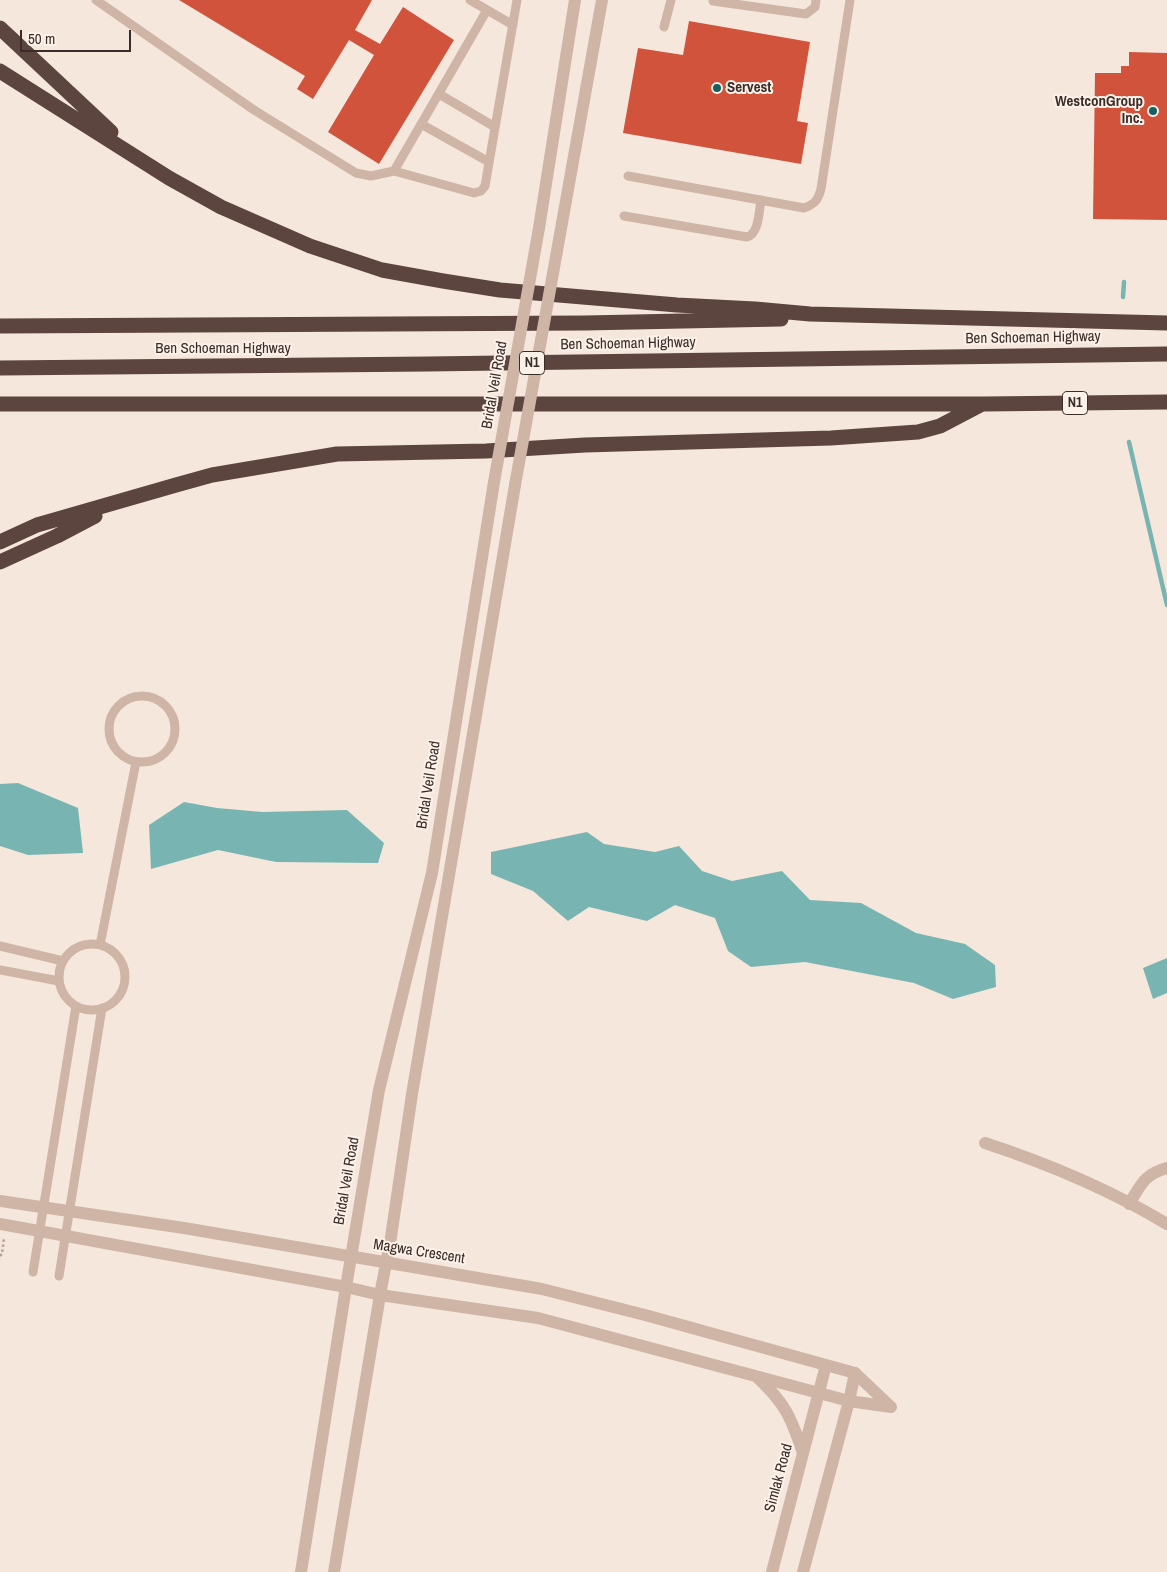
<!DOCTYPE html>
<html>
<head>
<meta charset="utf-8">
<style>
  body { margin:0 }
  #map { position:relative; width:1167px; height:1572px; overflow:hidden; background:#f5e7dc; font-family:"Archivo Narrow",sans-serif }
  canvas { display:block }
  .scale { position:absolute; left:20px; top:30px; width:111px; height:22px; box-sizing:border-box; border:2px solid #3a2c28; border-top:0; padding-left:6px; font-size:15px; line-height:18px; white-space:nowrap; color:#3a2c28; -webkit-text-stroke:4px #fcf1e9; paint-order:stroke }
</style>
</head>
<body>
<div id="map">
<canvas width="1167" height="1572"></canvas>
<div class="scale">50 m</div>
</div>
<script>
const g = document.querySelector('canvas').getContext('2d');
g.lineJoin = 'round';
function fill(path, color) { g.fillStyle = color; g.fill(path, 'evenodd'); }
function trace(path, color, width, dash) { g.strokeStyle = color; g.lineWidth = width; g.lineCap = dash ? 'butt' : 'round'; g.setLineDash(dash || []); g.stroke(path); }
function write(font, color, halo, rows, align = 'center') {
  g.font = font + ' "Archivo Narrow",sans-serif'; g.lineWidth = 4; g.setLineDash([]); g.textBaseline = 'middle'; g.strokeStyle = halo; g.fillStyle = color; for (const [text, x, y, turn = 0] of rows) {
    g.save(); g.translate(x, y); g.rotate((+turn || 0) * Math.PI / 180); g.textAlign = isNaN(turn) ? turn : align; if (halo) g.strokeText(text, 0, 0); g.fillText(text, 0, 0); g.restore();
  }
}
const water = new Path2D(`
  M18,783l60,25 5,45 -55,2 -28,-9v-62z
  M184,802l33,6 45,4 85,-2 37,33 -6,20 -102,-1 -58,-12 -67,19 -2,-44z
  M587,832l17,12 51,8 24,-6 23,25 30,10 50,-10 28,29 51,3 55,30 49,11 30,21 1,22 -43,12 -39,-16 -109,-21 -54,5 -23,-16 -13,-33 -40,-13 -28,16 -58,-14 -21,14 -35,-30 -42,-17v-22z
  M1167,958v35l-14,6 -10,-31z`);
const stream = new Path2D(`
  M1123,297l1,-15
  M1129,442l38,163`);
const building = new Path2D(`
  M179,0h193l-17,30 25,14 23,-37 51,33 -75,124 -51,-32 46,-77 -25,-15 -36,59 -16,-10 8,-13z
  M689,21l121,21 -13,79 11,2 -7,41 -178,-31 15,-85 45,7z
  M1129,52l38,1v167l-74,-1 2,-146h26v-7h8z`);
const path = new Path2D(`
  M0,1256l2,-2 2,-16`);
const service = new Path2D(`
  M96,0l158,110 102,63 15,3 23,-5 80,22 7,-2 4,-5 32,-186
  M470,0l43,25
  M713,1l93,13 9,-7 1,-7
  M664,27l7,-27
  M439,94l56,33
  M421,124l68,38
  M394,171l93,-161
  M628,176l176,32c11,-4 14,-8 17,-19l29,-189
  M624,216l123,21c12,-3 12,-26 14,-37
  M109 729a33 33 0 1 1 66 0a33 33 0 1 1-66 0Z
  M59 977a33 33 0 1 1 66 0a33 33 0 1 1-66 0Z
  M100,945l36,-183
  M0,946l63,15
  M0,970l59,11
  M33,1272l43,-266
  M59,1276l43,-268`);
const minor = new Path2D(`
  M985,1143c61,20 127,48 182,81
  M1129,1204c12,-19 15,-30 38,-36
  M855,1373l36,34
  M849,1401l42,6
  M301,1572l45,-285
  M334,1572l46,-277`);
const tertiary = new Path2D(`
  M562,223l40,-223
  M539,228l36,-228
  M0,1201l184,27 358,61 103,26 210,58 -6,28 -46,171
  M0,1224l346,63 34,8 158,23 311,83
  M346,1287l33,-197 53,-217 62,-391
  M380,1295l11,-58 21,-143 103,-609
  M757,1377c28,26 34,40 46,76
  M772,1572l54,-207`);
const motorway = new Path2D(`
  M0,28l111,104
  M0,71l169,107 52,29 89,39 72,24 61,11 57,9 177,15 78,4 55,5 357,9
  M0,326l585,-3 196,-4
  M0,368l428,-4 739,-10
  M0,404h984l183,-2
  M0,542l37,-17 139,-40 36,-10 125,-21 149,-3 99,-6 246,-7 87,-6 22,-6 42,-22
  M0,562l57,-26 38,-20`);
const tertiaryBridge = new Path2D(`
  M494,482l45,-254
  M515,485l47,-262`);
const markers = [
  [717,88,5,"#18605f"],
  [1153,111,5,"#18605f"]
];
const shields = [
  [532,363,25],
  [1075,403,25]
];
const shieldNames = [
  ["N1",532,363],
  ["N1",1075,403]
];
const poiNames = [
  ["Servest",727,88],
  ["WestconGroup",1143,102,"right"],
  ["Inc.",1143,119,"right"]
];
const streetNames = [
  ["Ben Schoeman Highway",1033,338,-1],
  ["Ben Schoeman Highway",628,344,-1],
  ["Ben Schoeman Highway",223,349],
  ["Bridal Veil Road",495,385,-80],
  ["Bridal Veil Road",429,785,-81],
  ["Bridal Veil Road",347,1181,-80],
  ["Magwa Crescent",419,1252,9],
  ["Simlak Road",779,1478,-75]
];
fill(water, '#78b5b2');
trace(stream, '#78b5b2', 4.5);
fill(building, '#d2533c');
trace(path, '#bb9f90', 2.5, [2.5, 2.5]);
trace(service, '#ceb5a6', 9);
trace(minor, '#ceb5a6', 12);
trace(tertiary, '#ceb5a6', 12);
trace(motorway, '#5c453e', 15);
trace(tertiaryBridge, '#ceb5a6', 12);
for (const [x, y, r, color] of markers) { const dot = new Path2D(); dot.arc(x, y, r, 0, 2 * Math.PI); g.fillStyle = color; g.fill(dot); trace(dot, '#fcf1e9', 2); }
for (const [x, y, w] of shields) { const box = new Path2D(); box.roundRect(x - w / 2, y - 11.5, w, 23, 4); g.fillStyle = '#fcf1e9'; g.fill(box); trace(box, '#3a2c28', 1); }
write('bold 14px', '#3a2c28', null, shieldNames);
write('bold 15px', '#3a2c28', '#fcf1e9', poiNames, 'left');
write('15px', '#3a2c28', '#fcf1e9', streetNames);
</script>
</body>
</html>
